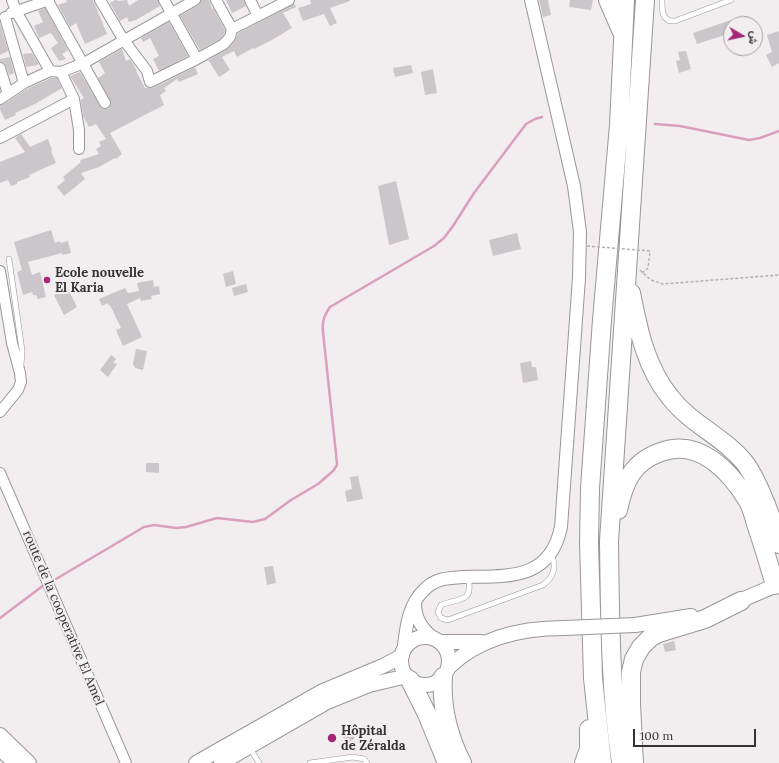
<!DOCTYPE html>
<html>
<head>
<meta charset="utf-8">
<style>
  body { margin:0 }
  #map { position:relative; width:779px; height:763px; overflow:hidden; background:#f2edef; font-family:Lora,Vazirmatn,serif }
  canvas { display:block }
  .north { position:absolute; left:723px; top:16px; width:40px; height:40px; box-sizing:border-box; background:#f2edef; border:1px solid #a6a2a4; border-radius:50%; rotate:99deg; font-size:11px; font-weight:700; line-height:16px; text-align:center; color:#343233 }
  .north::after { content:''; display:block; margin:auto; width:14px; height:18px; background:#a52677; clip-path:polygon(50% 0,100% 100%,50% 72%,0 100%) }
  .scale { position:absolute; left:633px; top:729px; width:123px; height:18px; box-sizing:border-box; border:2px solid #343233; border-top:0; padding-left:5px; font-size:12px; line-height:14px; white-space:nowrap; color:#343233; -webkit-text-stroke:3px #f2edef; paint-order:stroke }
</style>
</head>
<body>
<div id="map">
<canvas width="779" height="763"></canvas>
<div class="north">ش</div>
<div class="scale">100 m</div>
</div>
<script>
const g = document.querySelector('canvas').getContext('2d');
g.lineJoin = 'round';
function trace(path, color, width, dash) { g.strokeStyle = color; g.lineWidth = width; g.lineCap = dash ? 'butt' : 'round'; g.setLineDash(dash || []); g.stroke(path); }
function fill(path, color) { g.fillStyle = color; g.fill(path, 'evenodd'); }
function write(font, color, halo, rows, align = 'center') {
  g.font = font + ' Lora,serif'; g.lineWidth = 4; g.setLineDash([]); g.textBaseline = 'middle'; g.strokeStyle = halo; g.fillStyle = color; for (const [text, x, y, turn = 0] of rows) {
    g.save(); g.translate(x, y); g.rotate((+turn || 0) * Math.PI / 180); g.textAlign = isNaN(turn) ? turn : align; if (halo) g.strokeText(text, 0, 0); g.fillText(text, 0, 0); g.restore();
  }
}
const stream = new Path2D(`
  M655,124l25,2 69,14 11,-2 19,-7
  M56,579l88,-52 10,-2 22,3 10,-1 31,-9 36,4 12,-3 26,-19 27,-16 15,-13 4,-6 -1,-11 -13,-122c-1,-11 1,-16 7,-25l104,-61 10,-8 9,-12 21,-33 52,-69 9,-5 7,-2
  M0,618l44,-33`);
const building = new Path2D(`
  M66,0h27l14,34 -22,10 -9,-21 -6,4 -12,-22 9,-3z
  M115,0l4,1 8,-1 2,6 9,-6h20l2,6 -24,14 -7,2 -2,-5 -7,4 -10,-18z
  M201,0h8l3,9 1,-1 12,22 -1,4 -4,5 -20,11 -20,-34 19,-11z
  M226,0h18l2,6 -14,7z
  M310,0h40v1l-20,7 7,15 -7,3 -6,-12 -21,7 -5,-13 13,-4z
  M539,0h9l3,15 -8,2z
  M570,0h23l-2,10 -22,-3z
  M294,3l2,4 -13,6 9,15 -20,12 -18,9 -1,-1 -16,9 -3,-6 -12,6 8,13 -11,7 -10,-16h-2l22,-13 6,-7 3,-8z
  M45,8l23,42 -6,4 4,5 -7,2 -8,-13 7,-5 -7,-10 -12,5 -5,-12 9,-4 -5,-11z
  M731,20v13l-34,11 -4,-11z
  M169,22l19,34 -29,15 -6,-12 6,-3 -9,-18 -7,4 -2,-4z
  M0,23l8,28 -8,4z
  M779,31v32l-7,4 -6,-12 6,-3 -5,-17z
  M122,49l4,12 4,-2 4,6 3,6h-1l9,17h8l42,-21 3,7 -19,8 -2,-3 -13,9 2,3 -6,4 4,10 -54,28 12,21 -6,5 -1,-1 -16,9 -18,6 4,6 -21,17 -7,-9 8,-7 -2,-3 18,-15 -1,-2 19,-6 -3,-5 5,-3 -2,-4 7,-3 -10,-15 -7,3 -6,-11 -2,-16 3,-2 -14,-22 10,-4 20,34 2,3h6l3,-3v-3l-13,-25 7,-5 -6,-11z
  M686,51l5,18 -12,4 -3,-12 4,-1 -2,-8z
  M32,53l6,10v2l-12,2 -3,-13z
  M10,57l4,16 -5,2 -3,-9 -2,-3 -4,-1v-3z
  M411,65l2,8 -18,4 -2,-9z
  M433,69l4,24 -12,2 -4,-23z
  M51,78h6l5,10 -27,16 -20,9 1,2 -11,5 -5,-11v-4l4,-1 23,-15z
  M21,134l9,13 18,-8 4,11 -1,1 5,12 -27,12 1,2 -13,5v2l-6,2 -3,-6 -8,3v-21l25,-10 -10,-14z
  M396,181l13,58 -20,6 -11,-59z
  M51,230l4,13 5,-2v2l8,-2 3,12 -9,2v-2l-34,9 4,13 8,-3 6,25 -8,2 -2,-4h-3l-1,-3 -9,3 -6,-23 5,-2 -8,-28z
  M517,233l4,16 -28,7 -4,-16z
  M233,271l3,13 -10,3 -3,-13z
  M153,280l1,7 5,-1 1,8 -9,2 1,3 -11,2 -1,-3 -13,6 15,33 -19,9 -7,-16 5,-2 -11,-23 -1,1 -1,-3 -6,3 -3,-7 26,-11 3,5 11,-2 -2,-8z
  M246,284l2,8 -14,4 -2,-8z
  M68,289l9,18 -13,8 -10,-20z
  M136,349l11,2 -4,19 -8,-2 -2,-4z
  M111,355l5,4 -3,4 4,1 -9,13 -8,-7z
  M531,361l1,6h4l2,13 -15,3 -3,-20z
  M146,463h13v10l-13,-1z
  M358,476l5,23 -16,3 -2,-11 7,-2 -2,-12z
  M273,566l3,17 -9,2 -3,-18z
  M674,641l2,9 -11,2 -2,-8z
  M347,729l8,9 -7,5 -8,-9z`);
const path = new Path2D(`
  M640,270l11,10 12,4 116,-9
  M642,273l6,-5 2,-17`);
const service = new Path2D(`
  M662,0c0,11 0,22 13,21l56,-21
  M9,259l13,91 -1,15
  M468,577c6,26 -9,21 -27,28l-3,7 3,6 7,2 95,-35c11,-8 14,-19 8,-31
  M250,748l9,15
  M310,763l43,-6 11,2 3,4`);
const minor = new Path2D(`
  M12,0l4,11 34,60
  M100,0l23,39 24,32 3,11 47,-23 27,-15 6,-7 2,-8
  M164,0l33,59
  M216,0l16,29 57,-29
  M250,0l8,16
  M48,1l57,102
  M11,13l38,-13
  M5,17l19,66
  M0,68l8,26
  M0,99l24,-16 26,-12 11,1 23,-9 111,-63
  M74,99l5,31v19
  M0,138l74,-39 -13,-27
  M0,271l12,72 8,30 1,9 -3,8 -18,22
  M0,473l126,290`);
const tertiary = new Path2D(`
  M415,603c0,15 6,26 19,35
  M403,653c3,-22 4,-47 21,-63 11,-12 24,-12 39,-13 44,-1 87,4 98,-50l18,-249 1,-46 -6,-46 -43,-186`);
const secondary = new Path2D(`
  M732,604l47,-20
  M635,625l56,-9
  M401 661a24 24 0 1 1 48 0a24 24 0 1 1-48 0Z
  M441,642h40
  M449,667c31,-30 72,-39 115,-39
  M0,735l29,28
  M0,749l15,14
  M196,763l125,-71 62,-26 19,-10
  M221,763l106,-61 42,-17 38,-9`);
const motorway = new Path2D(`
  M608,0l13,30
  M631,293c7,36 15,75 39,104 16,21 39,33 58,49 6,5 12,11 17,17 14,19 28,58 34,81
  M618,510c6,-28 14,-48 43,-58 38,-14 69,19 87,49 4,7 6,16 8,23 7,20 13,41 19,61
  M443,677c-2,29 6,60 19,86
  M410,680l17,34 20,49
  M584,763l5,-14v-20
  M602,763l-9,-85 -4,-135 1,-55 12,-168 17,-195 6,-125
  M621,763c-11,-73 -11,-148 -12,-222l36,-541
  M634,763l-3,-59v-32l3,-13 7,-12 10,-10 8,-4 46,-14 36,-18`);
const pathBridge = new Path2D(`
  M587,246l63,5`);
const secondaryBridge = new Path2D(`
  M564,628l71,-3`);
const markers = [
  [47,280,4,"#a52677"],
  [332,738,5,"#a52677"]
];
const poiNames = [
  ["Ecole nouvelle",55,273],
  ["El Karia",55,288],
  ["Hôpital",341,731],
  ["de Zéralda",341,746]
];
const streetNames = [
  ["route de la cooperative El Amel",63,618,67]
];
trace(stream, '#db9fbe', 2.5);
fill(building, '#cbc6c9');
trace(service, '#9a9698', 6);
trace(minor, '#9a9698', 12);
trace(tertiary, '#9a9698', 14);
trace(secondary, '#9a9698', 16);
trace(motorway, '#9a9698', 20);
trace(path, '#b5b1b3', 1.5, [3, 2]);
trace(service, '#fff', 5);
trace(minor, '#fff', 10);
trace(tertiary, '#fff', 12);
trace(secondary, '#fff', 14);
trace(motorway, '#fff', 18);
trace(secondaryBridge, '#9a9698', 16, []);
trace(pathBridge, '#b5b1b3', 1.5, [3, 2]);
trace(secondaryBridge, '#fff', 14);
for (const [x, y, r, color] of markers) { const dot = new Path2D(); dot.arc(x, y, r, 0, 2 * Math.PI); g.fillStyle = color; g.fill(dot); trace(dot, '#f2edef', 1.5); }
write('bold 13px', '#343233', '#f2edef', poiNames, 'left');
write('13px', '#343233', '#f2edef', streetNames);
</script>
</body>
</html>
